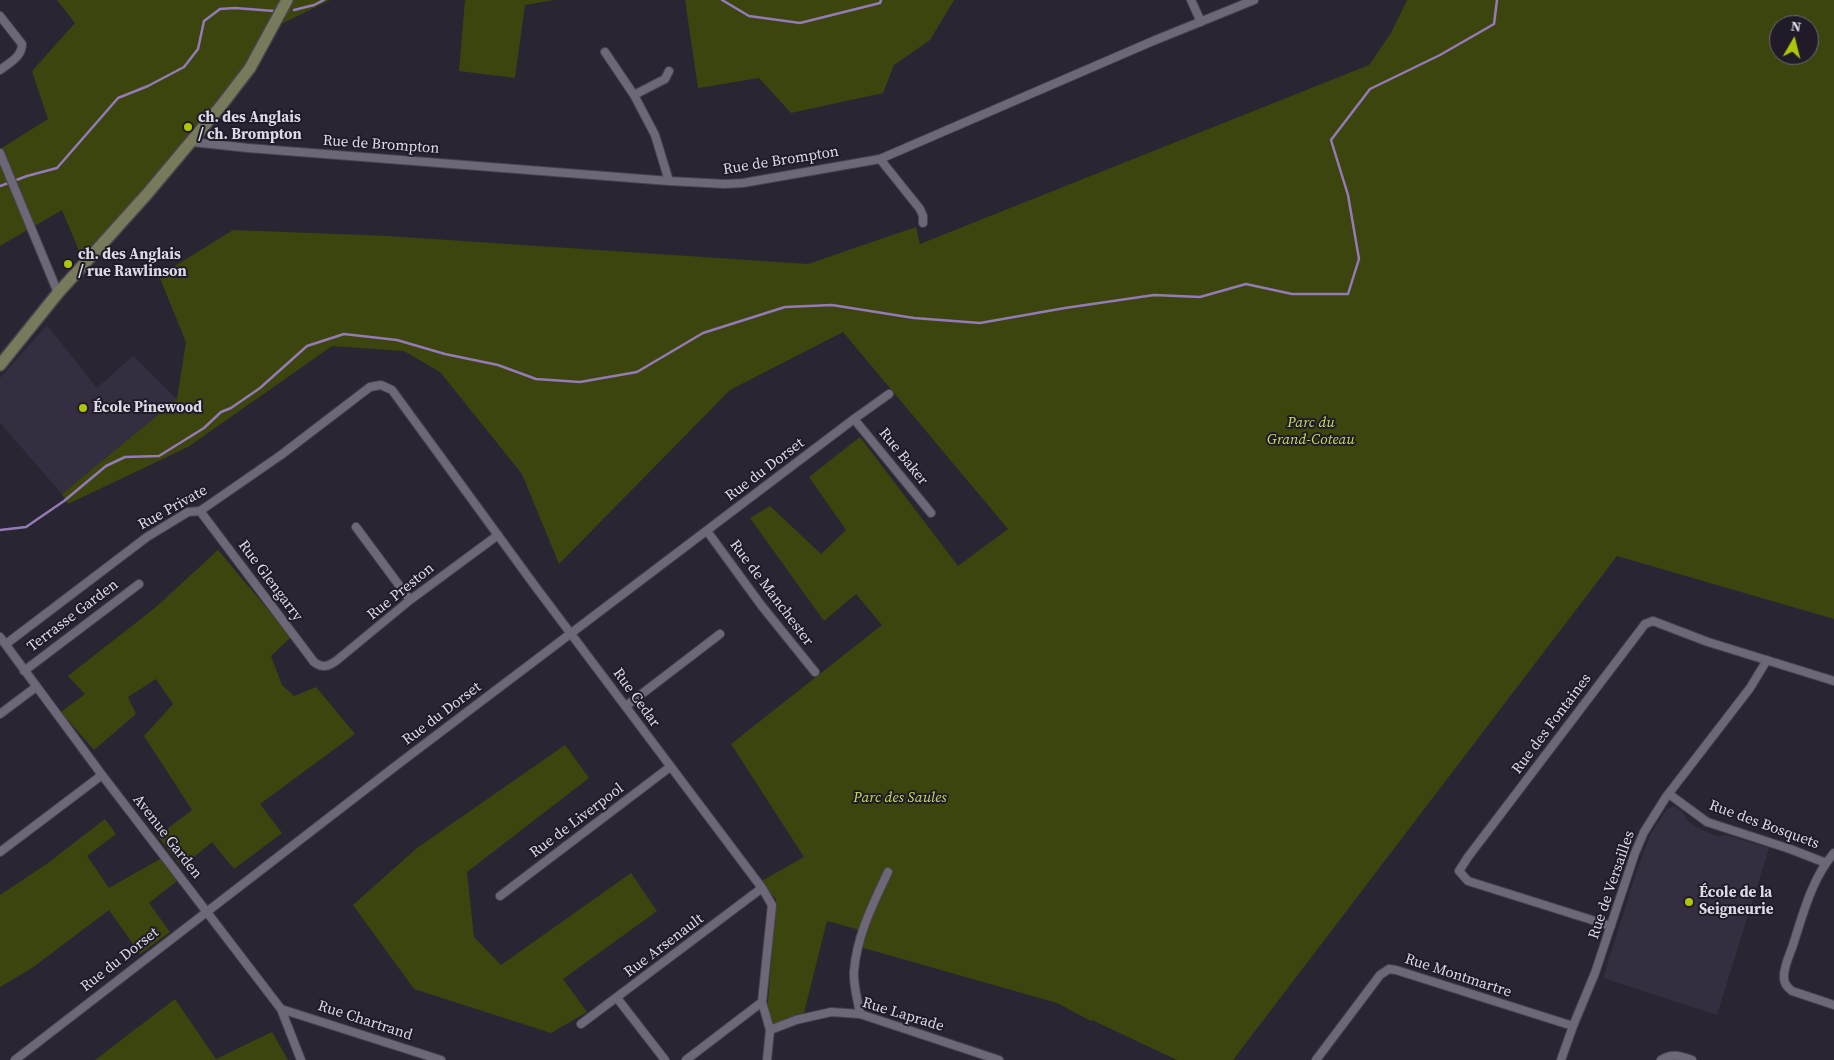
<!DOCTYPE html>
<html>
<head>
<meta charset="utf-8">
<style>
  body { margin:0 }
  #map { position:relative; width:1834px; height:1060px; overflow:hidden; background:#2a2533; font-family:"Source Serif 4",serif }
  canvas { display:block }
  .north { position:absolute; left:1769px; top:15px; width:50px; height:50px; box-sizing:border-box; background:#211b29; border:1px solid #6c6774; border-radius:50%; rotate:8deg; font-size:14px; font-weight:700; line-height:20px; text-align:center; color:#dddae4 }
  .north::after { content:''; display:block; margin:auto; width:18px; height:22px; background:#afc507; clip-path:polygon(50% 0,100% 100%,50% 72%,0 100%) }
</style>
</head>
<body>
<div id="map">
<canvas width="1834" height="1060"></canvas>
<div class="north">N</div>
</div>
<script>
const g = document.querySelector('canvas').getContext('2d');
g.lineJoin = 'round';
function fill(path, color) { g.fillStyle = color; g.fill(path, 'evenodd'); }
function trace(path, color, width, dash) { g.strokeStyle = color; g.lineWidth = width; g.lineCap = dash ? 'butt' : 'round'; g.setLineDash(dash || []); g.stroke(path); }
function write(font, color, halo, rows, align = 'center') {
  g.font = font + ' "Source Serif 4",serif'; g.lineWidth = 4; g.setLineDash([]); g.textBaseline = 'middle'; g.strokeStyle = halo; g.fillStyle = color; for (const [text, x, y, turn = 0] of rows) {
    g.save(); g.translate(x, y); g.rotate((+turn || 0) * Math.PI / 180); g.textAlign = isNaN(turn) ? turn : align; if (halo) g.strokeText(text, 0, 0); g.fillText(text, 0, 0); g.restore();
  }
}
const built = new Path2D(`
  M47,325l50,63 36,-32 44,43 -115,95 -62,-71v-45z
  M1672,807h4l7,5 4,9 9,6 15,7 8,2 7,-1 43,13 -52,167 -114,-37 34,-108 13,-35 17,-26z`);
const green = new Path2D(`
  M57,0h273l-57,28 -78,106 -112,126 -21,-50 -62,36v-97l48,-30 -16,-48 43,-48z
  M465,0h89l-29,5 -10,73 -56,-7z
  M685,0h269l-24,40 -36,25 -11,28 -92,20 -32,-35 -61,10z
  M1407,0h427v619l-217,-63 -384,504h-56l-85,-40 -1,1 -34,-18 -197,-56v-17l-33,-9 -23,92 -35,14 -1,-24 8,-104 -18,-16 46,-26 -73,-113 151,-119 -26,-31 -32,27 -74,-103 20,-12 51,48 25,-24 -37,-53 51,-40 98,129 50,-37 -165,-197 -113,58 -171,174 -37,-90 -82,-102 -36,-21 -72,-5 -144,101 -120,57 -6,-10 115,-95 9,-57 -27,-66 74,-46 155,6 420,28 108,-37 4,17 449,-179 22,-32zM1779,25h30v30h-30z
  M218,550l73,87 -20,19 11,29 12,11 22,-9 39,47 -95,70 22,29 -48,36 -22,-27 -30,25 -24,-31 34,-26 -48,-74 29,-32 -17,-25 -28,18 8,17 -42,36 -33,-38 24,-18 -17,-18 88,-69z
  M565,745l24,33 -122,94 7,65 27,28 130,-92 26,38 -94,68 24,33 -36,21 -137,-44 -61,-84 64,-57z
  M105,819l11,15 -29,22 22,32 51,-29 17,22 -28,22 21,29 -30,22 -31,-44 -77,58 -32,19v-92l48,-32z
  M175,999l41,60 56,-27 16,28h-193z`);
const stream = new Path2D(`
  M722,0l27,16 51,7 80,-20 1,-3
  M294,10l20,-5 10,-5
  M0,186l27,-10 30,-8 61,-70 30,-12 36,-19 14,-18 6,-28 16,-12 15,-1 39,3
  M0,530l26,-3 38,-26 42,-35 19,-9 34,-1 45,-28 17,-16 10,-4 29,-20 47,-42 37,-12 53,6 48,14 53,11 38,14 44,3 57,-10 66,-39 82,-26 47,-2 82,13 66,5 85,-15 89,-13 46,2 46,-13 46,10h56l11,-35 -11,-64 -17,-55 39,-51 70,-34 54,-31 3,-24`);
const street = new Path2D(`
  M1191,0l10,22
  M0,16l22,28c0,13 -13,19 -22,26
  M605,52l29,43 21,40 14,46
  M634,95l31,-16 4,-8
  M192,142l56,6 421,33 56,3 18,-1 137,-24 273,-118 101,-41
  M0,153l58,140
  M880,159l40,50 3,7v7
  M854,419l77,94
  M200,511l114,151c8,6 13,5 22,-1l74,-61 88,-65
  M356,527l54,73
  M707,531l54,74 54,67
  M0,637l102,138 179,234 20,51
  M6,644l141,-107 41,-25 12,-1 81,-56 89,-68 11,-2 11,5 143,196 227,302 10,17 -10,97 8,28 -3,30
  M24,671l115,-87
  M626,706l94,-72
  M0,714l36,-27
  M1669,794l38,28 83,27 36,14
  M0,852l102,-77
  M1834,853c-22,25 -31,61 -41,92 -3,9 -10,23 -9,33 0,6 4,10 8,13l42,14
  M500,896l170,-129
  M1611,926l-143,-45 -9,-10 9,-14 177,-233 8,-3 55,21 126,39
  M617,998l48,62
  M281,1009l160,51
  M860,1014c-2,-13 -7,-29 -6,-43 3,-36 19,-67 34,-99
  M581,1024l181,-136
  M770,1030l26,-10 35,-8 29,2 139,46
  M15,1060l382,-295 457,-346 35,-25
  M686,1060l76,-58
  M1316,1060l64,-85 9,-6 7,1 177,56
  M1561,1060l12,-34 22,-53 40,-120 9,-21 22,-35 84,-109 17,-28
  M1661,1060c11,-7 19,-4 31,0`);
const secondary = new Path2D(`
  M0,365l58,-72 89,-99 73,-87 30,-39 37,-68`);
const markers = [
  [188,127,5,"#afc507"],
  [68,264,5,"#afc507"],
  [83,408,5,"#afc507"],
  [1689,902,5,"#afc507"]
];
const poiNames = [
  ["ch. des Anglais",198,118],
  ["/ ch. Brompton",198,135],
  ["ch. des Anglais",78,255],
  ["/ rue Rawlinson",78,272],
  ["École Pinewood",93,408],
  ["École de la",1699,893],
  ["Seigneurie",1699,910]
];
const streetNames = [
  ["Rue de Brompton",381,145,4],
  ["Rue de Brompton",781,161,-9],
  ["Rue Baker",903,457,51],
  ["Rue du Dorset",765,470,-37],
  ["Rue Private",173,508,-29],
  ["Rue Glengarry",270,581,53],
  ["Rue Preston",401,592,-39],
  ["Rue de Manchester",771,593,53],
  ["Terrasse Garden",73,616,-37],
  ["Rue Cedar",636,698,54],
  ["Rue du Dorset",442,714,-37],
  ["Rue des Fontaines",1552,724,-53],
  ["Rue de Liverpool",577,821,-37],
  ["Rue des Bosquets",1764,825,20],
  ["Avenue Garden",167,837,52],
  ["Rue de Versailles",1612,885,-71],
  ["Rue Arsenault",664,946,-37],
  ["Rue du Dorset",120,960,-38],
  ["Rue Montmartre",1458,976,18],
  ["Rue Laprade",903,1015,17],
  ["Rue Chartrand",365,1021,18]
];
const parkNames = [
  ["Parc du",1311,423],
  ["Grand-Coteau",1311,440],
  ["Parc des Saules",900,798]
];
fill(built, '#342e40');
fill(green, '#3d450e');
trace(stream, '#947ab6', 2.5);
trace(street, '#48434f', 10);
trace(secondary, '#48434f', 14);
trace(street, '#6d6777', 8);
trace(secondary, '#787a5b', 11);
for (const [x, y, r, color] of markers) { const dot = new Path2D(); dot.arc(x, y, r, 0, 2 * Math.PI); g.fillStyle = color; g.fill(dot); trace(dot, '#211b29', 2); }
write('bold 15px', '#dddae4', '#211b29', poiNames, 'left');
write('15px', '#dddae4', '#211b29', streetNames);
write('italic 15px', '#c7dc57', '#211b29', parkNames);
</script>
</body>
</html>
